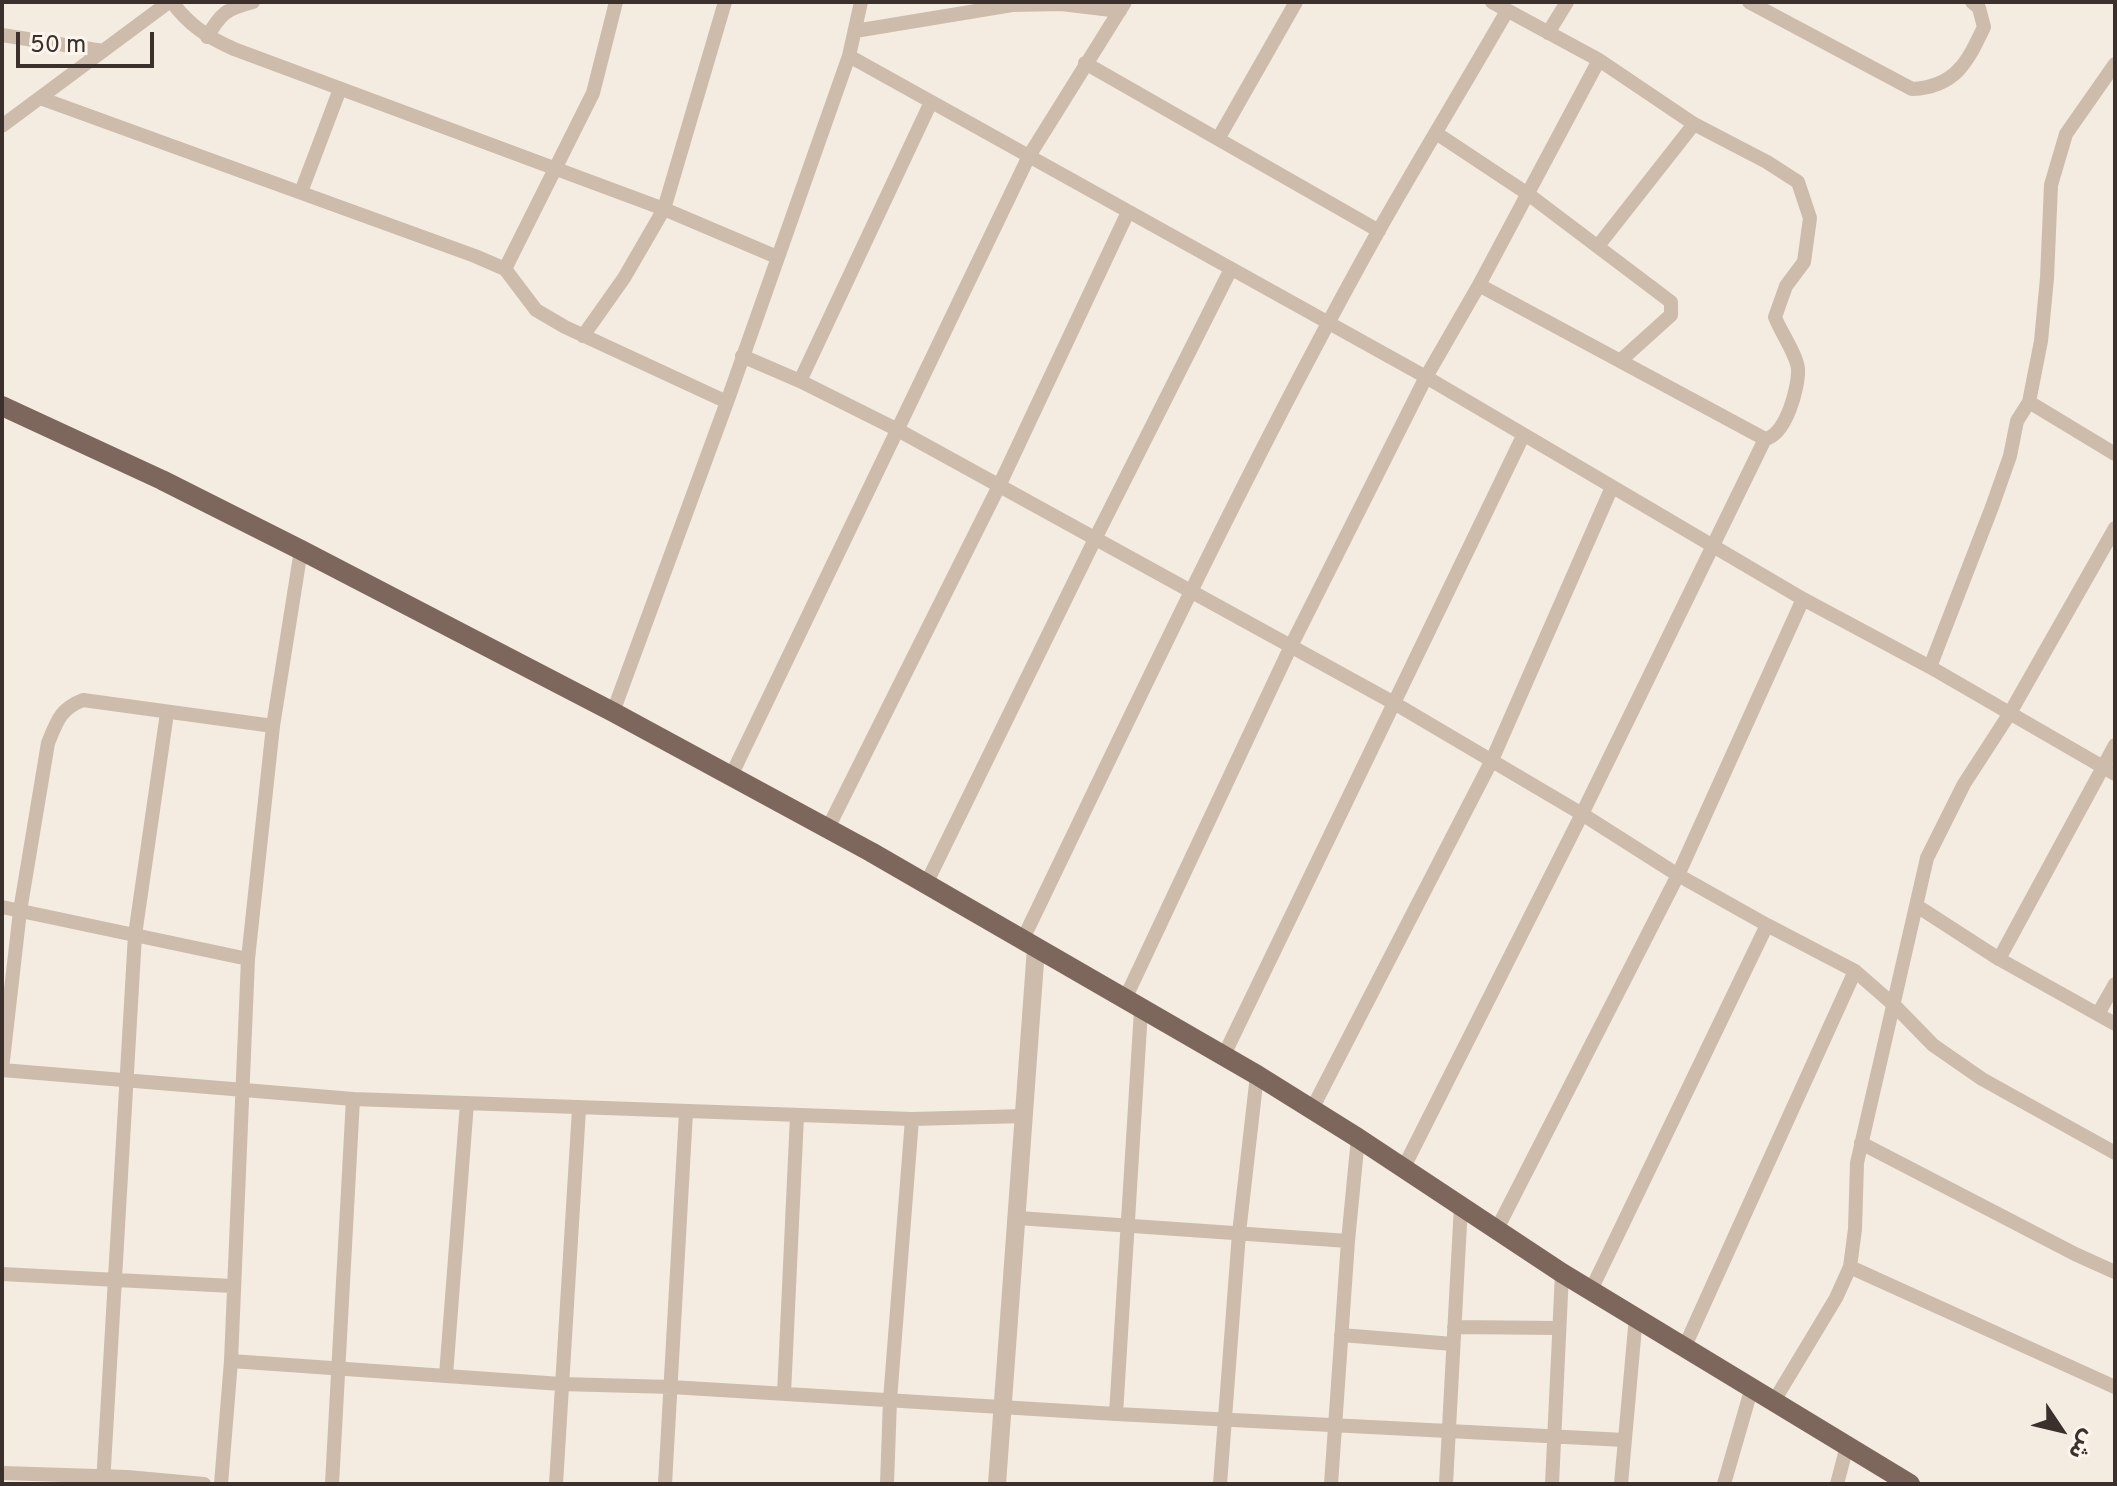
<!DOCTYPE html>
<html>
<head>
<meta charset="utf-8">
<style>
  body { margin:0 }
  #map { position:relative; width:2117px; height:1486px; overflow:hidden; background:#f4ebe1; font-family:Overpass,"Noto Sans Arabic",sans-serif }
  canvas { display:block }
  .frame { position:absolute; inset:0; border:4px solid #3b302b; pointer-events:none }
  .north { position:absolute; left:2021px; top:1390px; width:80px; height:80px; -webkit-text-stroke:6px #fbf5ee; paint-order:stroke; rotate:125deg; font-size:22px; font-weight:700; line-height:32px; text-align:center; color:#3b302b }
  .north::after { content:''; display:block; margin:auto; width:28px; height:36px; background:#3b302b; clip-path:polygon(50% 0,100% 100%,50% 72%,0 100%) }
  .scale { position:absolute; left:16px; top:32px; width:138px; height:36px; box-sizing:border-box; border:4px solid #3b302b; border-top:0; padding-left:10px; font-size:24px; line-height:28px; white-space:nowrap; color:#3b302b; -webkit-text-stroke:6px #fbf5ee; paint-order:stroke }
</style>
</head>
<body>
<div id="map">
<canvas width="2117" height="1486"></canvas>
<div class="frame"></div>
<div class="north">ش</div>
<div class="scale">50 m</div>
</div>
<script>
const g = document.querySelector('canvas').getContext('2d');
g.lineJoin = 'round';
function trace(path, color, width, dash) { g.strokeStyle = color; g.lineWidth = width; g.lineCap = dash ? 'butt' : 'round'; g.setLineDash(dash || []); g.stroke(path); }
const minor = new Path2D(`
  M172,2c17,23 35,35 62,47l430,160 113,48
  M1749,2l163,87c43,-2 55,-26 72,-62l-5,-19 -7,-6
  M855,31l157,-26 49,-1 59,7
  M1548,33l19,-31
  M2,35l101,16
  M207,37c14,-24 19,-28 46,-35
  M849,56l577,321 377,222 -125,276 -181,354
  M1085,63l294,168
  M40,98l435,158 30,13 31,41 29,17 162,75
  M2,126l167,-124
  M1436,133l92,61 143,108v13l-51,46
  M1218,139l78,-137
  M301,192l39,-103
  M1598,246l96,-122
  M505,269l88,-176 23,-91
  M1479,285l286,154
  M583,336l41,-58 40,-69 61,-207
  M742,356l58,25 98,49 496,273 -170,352
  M800,381l131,-279
  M2029,402l86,52
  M1523,436l-129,267 188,111 96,61 89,50 -176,365
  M1803,599l127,68 185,107
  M1930,667l62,-160 18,-51 7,-35 12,-19 12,-61 6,-63 4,-93 15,-51 49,-70
  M613,712l114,-310 122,-346 12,-54
  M731,776l298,-620 96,-154
  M828,828l171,-342 129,-274
  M926,884l169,-345 136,-270
  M1917,906l82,53 116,65
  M2,907l246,52
  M1767,925l88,46 39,34 39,40 49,34 133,74
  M1023,939c115,-238 227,-478 356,-709 42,-74 86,-146 128,-219
  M1999,959l116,-214
  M1125,999l166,-353 135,-269 53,-92 120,-225
  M2098,1014l17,-30
  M2,1069l18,-158 28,-168c9,-22 12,-34 35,-43l190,26
  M2,1070l351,29 -21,385
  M353,1099l559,20 113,-3
  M1312,1109l180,-349 120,-273
  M1861,1143l214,111 40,18
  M1403,1169l179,-355 183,-375c21,-4 34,-52 33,-70 -1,-14 -18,-38 -23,-52l11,-31 18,-24 6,-44 -12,-36 -31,-20 -73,-38 -95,-64 -107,-58
  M1018,1218l330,23
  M1850,1267l265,120
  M2,1274l230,12
  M1454,1327l105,1
  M1341,1335l112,9
  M1685,1346l170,-375
  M231,1361l330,23 110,3 445,27 508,26
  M446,1375l21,-272
  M784,1394l13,-278
  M1774,1401l62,-103 14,-31 5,-38 2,-66 70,-305 37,-74 46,-71 105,-185
  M1116,1414l25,-404
  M2,1473l125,4 77,7
  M103,1484l32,-549 32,-222
  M221,1484l10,-123 17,-402 25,-233 28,-176
  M556,1484l23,-375
  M665,1484l21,-372
  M887,1484l3,-84 22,-281
  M1220,1484l19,-251 18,-158
  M1331,1484l17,-243 10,-103
  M1446,1484l15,-279
  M1552,1484l10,-211
  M1621,1484l15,-168
  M1724,1484l28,-97
  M1837,1484l10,-38`);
const tertiary = new Path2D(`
  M997,1484l39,-536`);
const primary = new Path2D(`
  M2,406l160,74 139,70 312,162 258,140 386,223 101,63 204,135 348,211`);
trace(minor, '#cdbbac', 14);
trace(tertiary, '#cdbbac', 18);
trace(primary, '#7d675c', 20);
</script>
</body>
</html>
